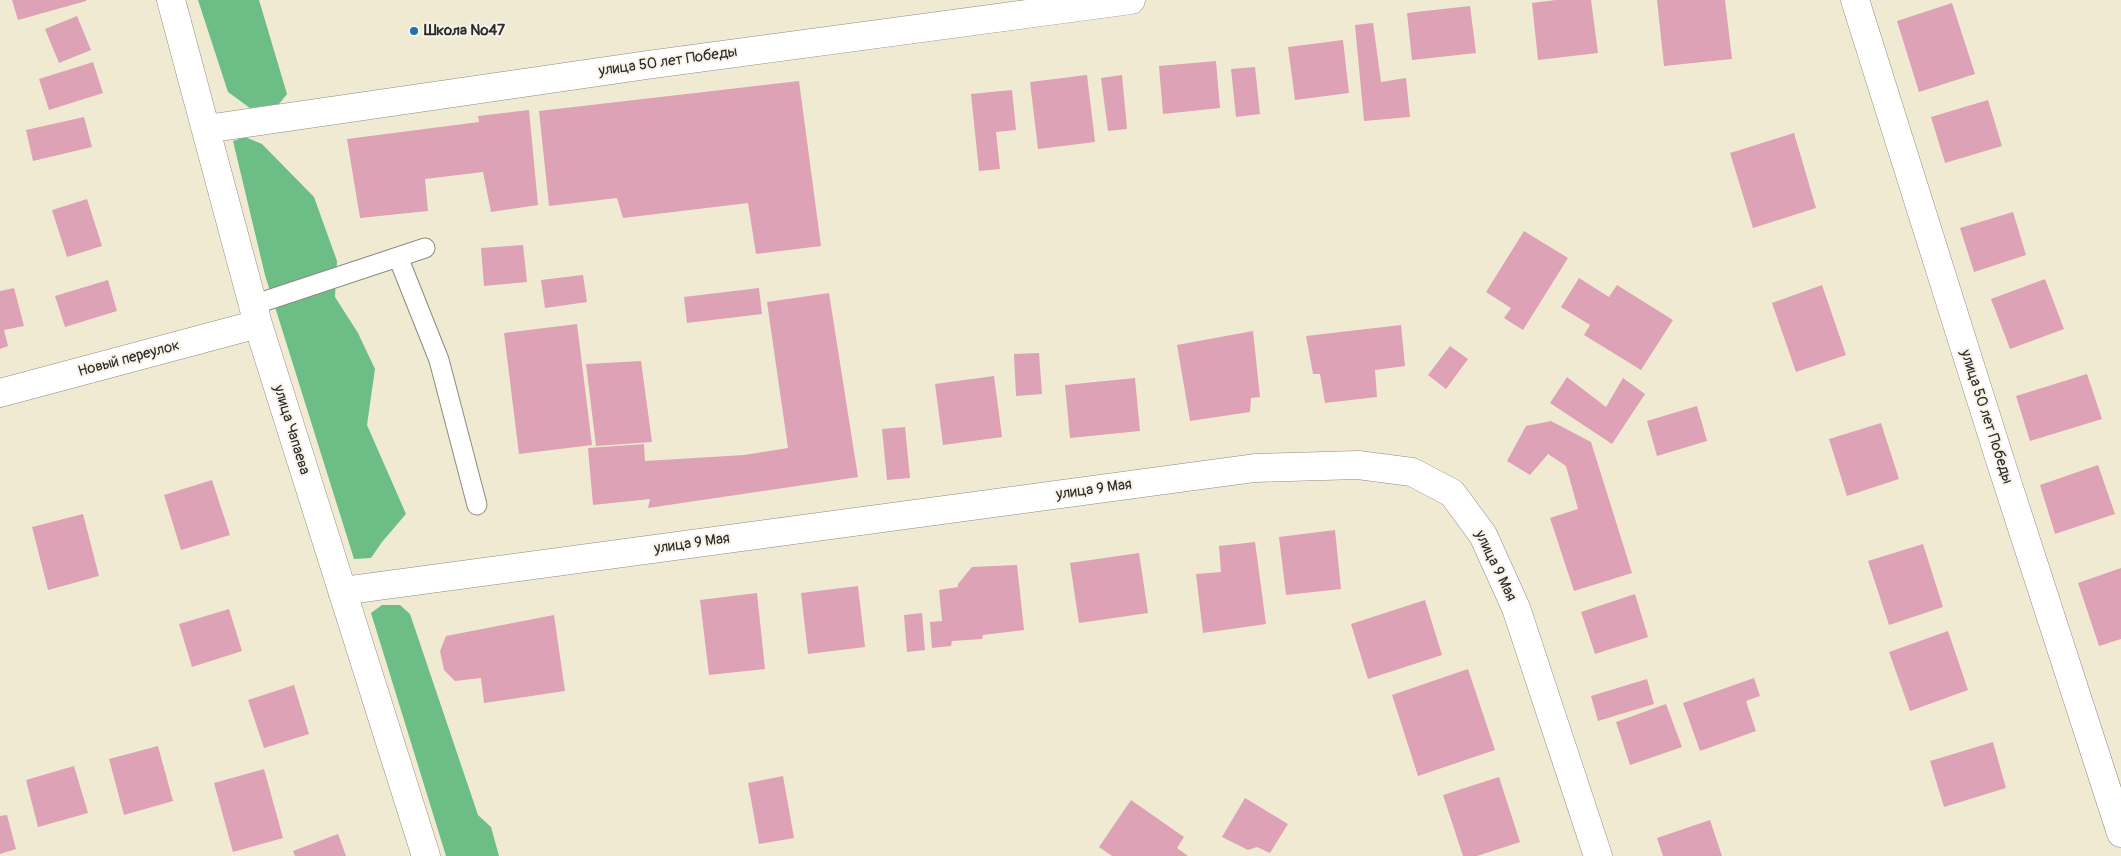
<!DOCTYPE html>
<html>
<head>
<meta charset="utf-8">
<style>
  body { margin:0 }
  canvas { display:block; background:#f1ead3 }
</style>
</head>
<body>
<canvas width="2121" height="856"></canvas>
<script>
const g = document.querySelector('canvas').getContext('2d');
g.lineJoin = 'round';
function fill(path, color) { g.fillStyle = color; g.fill(path, 'evenodd'); }
function trace(path, color, width, dash) { g.strokeStyle = color; g.lineWidth = width; g.lineCap = dash ? 'butt' : 'round'; g.setLineDash(dash || []); g.stroke(path); }
function write(font, color, halo, rows, align = 'center') {
  g.font = font + ' Pangolin,sans-serif'; g.lineWidth = 4; g.setLineDash([]); g.textBaseline = 'middle'; g.strokeStyle = halo; g.fillStyle = color; for (const [text, x, y, turn = 0] of rows) {
    g.save(); g.translate(x, y); g.rotate((+turn || 0) * Math.PI / 180); g.textAlign = isNaN(turn) ? turn : align; if (halo) g.strokeText(text, 0, 0); g.fillText(text, 0, 0); g.restore();
  }
}
const forest = new Path2D(`
  M198,0h61l28,94 -8,10 -29,4 -22,-16z
  M245,137l17,7 52,53 23,64 -2,36 23,36 17,36 -8,56 39,89 -24,28 -11,16 -17,1 -89,-284 -32,-134z
  M382,605h18l10,9 68,201 13,12 8,29h-53l-75,-243z`);
const building = new Path2D(`
  M12,0h74v1l-68,19z
  M1556,0h35l7,53 -60,7 -6,-57z
  M1657,0h68l7,59 -68,7z
  M1952,3l23,71 -56,18 -22,-71z
  M1470,6l6,47 -64,7 -5,-47z
  M77,16l14,34 -32,13 -14,-34z
  M1373,23l8,59 25,-4 4,39 -46,4 -9,-96z
  M1343,40l6,53 -54,7 -7,-53z
  M1216,61l4,47 -57,6 -4,-48z
  M93,62l10,31 -54,17 -10,-31z
  M1255,67l5,47 -24,3 -5,-48z
  M1087,75l8,67 -57,7 -8,-67z
  M1122,75l5,54 -19,2 -7,-53z
  M799,81l22,165 -65,8 -8,-51 -125,15 -6,-20 -68,8 -10,-95z
  M1012,90l4,40 -20,2 4,37 -21,2 -8,-77z
  M1988,100l14,46 -57,17 -14,-46z
  M529,110l9,95 -47,7 -8,-40 -58,7 3,32 -68,7 -13,-79 132,-17 -1,-6z
  M84,117l8,30 -59,14 -7,-31z
  M1794,133l22,75 -63,20 -23,-75z
  M87,199l15,47 -35,11 -15,-47z
  M2013,212l13,43 -52,17 -14,-44z
  M1524,231l44,27 -45,72 -19,-12 7,-10 -25,-16z
  M523,245l4,37 -43,4 -3,-38z
  M583,275l4,27 -42,6 -4,-28z
  M1579,278l30,19 8,-12 56,35 -32,50 -57,-35 6,-10 -29,-18z
  M2045,279l19,50 -54,20 -19,-50z
  M108,280l9,31 -52,16 -10,-31z
  M1822,285l24,70 -50,17 -24,-69z
  M14,288l10,38 -20,4 4,16 -8,3v-58z
  M759,288l3,26 -75,9 -3,-26z
  M829,293l29,184 -210,31 2,-9 -57,6 -5,-57 56,-4 1,17 99,-6 44,-7 -21,-146z
  M577,324l15,121 -73,9 -15,-121z
  M1401,325l4,41 -30,4 2,27 -52,6 -5,-29h-7l-7,-38z
  M1253,331l7,66 -9,1 -1,14 -60,9 -13,-76z
  M1450,346l18,13 -22,30 -18,-14z
  M1039,353l3,41 -26,2 -2,-42z
  M641,361l11,81 -56,4 -10,-82z
  M2087,374l15,45 -72,22 -14,-45z
  M994,376l8,61 -59,8 -8,-61z
  M1567,377l39,30 17,-29 22,16 -33,50 -62,-41z
  M1135,378l5,53 -70,7 -5,-53z
  M1697,406l10,35 -50,15 -10,-35z
  M1551,421l40,21 41,131 -58,18 -24,-73 28,-9 -12,-43 -18,-12 -18,21 -23,-14 19,-35z
  M1881,423l18,56 -52,17 -18,-57z
  M905,427l5,51 -23,2 -5,-51z
  M2098,465l17,49 -60,20 -15,-49z
  M212,480l18,55 -49,15 -17,-55z
  M83,514l16,62 -51,14 -16,-63z
  M1335,530l6,59 -55,6 -7,-58z
  M1255,542l11,82 -63,9 -7,-59 25,-2 -2,-26z
  M1923,544l20,63 -54,18 -21,-64z
  M1139,553l9,60 -69,10 -9,-60z
  M1017,565l7,65 -41,5 -1,4 -30,2 -1,5 -19,2 -2,-26 12,-1 -3,-31 19,-3v-3l14,-17z
  M2121,568v71l-22,7 -21,-63z
  M858,586l7,61 -57,7 -7,-61z
  M757,593l8,76 -56,6 -9,-75z
  M1635,594l13,43 -53,17 -14,-42z
  M1425,600l17,55 -74,24 -17,-55z
  M229,609l13,42 -50,16 -13,-43z
  M922,613l3,37 -18,2 -3,-37z
  M554,615l11,76 -81,12 -3,-25 -26,3 -11,-11 -4,-19 6,-15z
  M1948,631l20,59 -58,21 -21,-59z
  M1468,669l27,81 -77,26 -26,-81z
  M1754,678l6,18 -14,5 10,30 -56,20 -17,-48z
  M1647,679l7,25 -56,17 -7,-25z
  M294,685l15,49 -45,14 -16,-48z
  M1666,704l16,43 -52,18 -14,-43z
  M1993,742l13,46 -62,19 -14,-46z
  M158,746l15,55 -49,14 -15,-56z
  M74,766l14,47 -50,14 -12,-47z
  M264,769l19,69 -50,14 -19,-69z
  M783,776l11,62 -35,6 -11,-61z
  M1499,777l21,65 -43,14h-14l-20,-61z
  M1245,798l43,26 -18,29 -13,-6 -9,3 -26,-13z
  M1131,800l53,37 -7,11 11,8h-76l-13,-9z
  M7,815l9,34 -16,5v-38z
  M1710,820l12,36h-59l-6,-18z
  M338,834l8,22h-51l-2,-5z`);
const service = new Path2D(`
  M398,257l41,103 38,145
  M253,305l172,-57`);
const minor = new Path2D(`
  M171,0l87,324 168,532
  M1855,0l144,457 122,376
  M206,129l441,-64 484,-65
  M0,393l258,-69
  M342,591l913,-123 103,-3 54,7 40,21 31,42 33,73 82,248`);
const markers = [
  [414,31,5,"#1f6fb2"]
];
const poiNames = [
  ["Школа №47",424,31]
];
const streetNames = [
  ["улица 50 лет Победы",668,62,-8],
  ["Новый переулок",129,359,-15],
  ["улица 50 лет Победы",1986,417,72],
  ["улица Чапаева",291,430,73],
  ["улица 9 Мая",1094,490,-8],
  ["улица 9 Мая",692,544,-8],
  ["улица 9 Мая",1495,566,64]
];
fill(forest, '#6dbd87');
fill(building, '#dda2b5');
trace(service, '#8e8a7f', 21);
trace(minor, '#8e8a7f', 29);
trace(service, '#fff', 19);
trace(minor, '#fff', 28);
for (const [x, y, r, color] of markers) { const dot = new Path2D(); dot.arc(x, y, r, 0, 2 * Math.PI); g.fillStyle = color; g.fill(dot); trace(dot, '#f7f3e8', 2); }
write('bold 15px', '#2b2b2b', '#f7f3e8', poiNames, 'left');
write('15px', '#2b2b2b', '#f7f3e8', streetNames);
</script>
</body>
</html>
